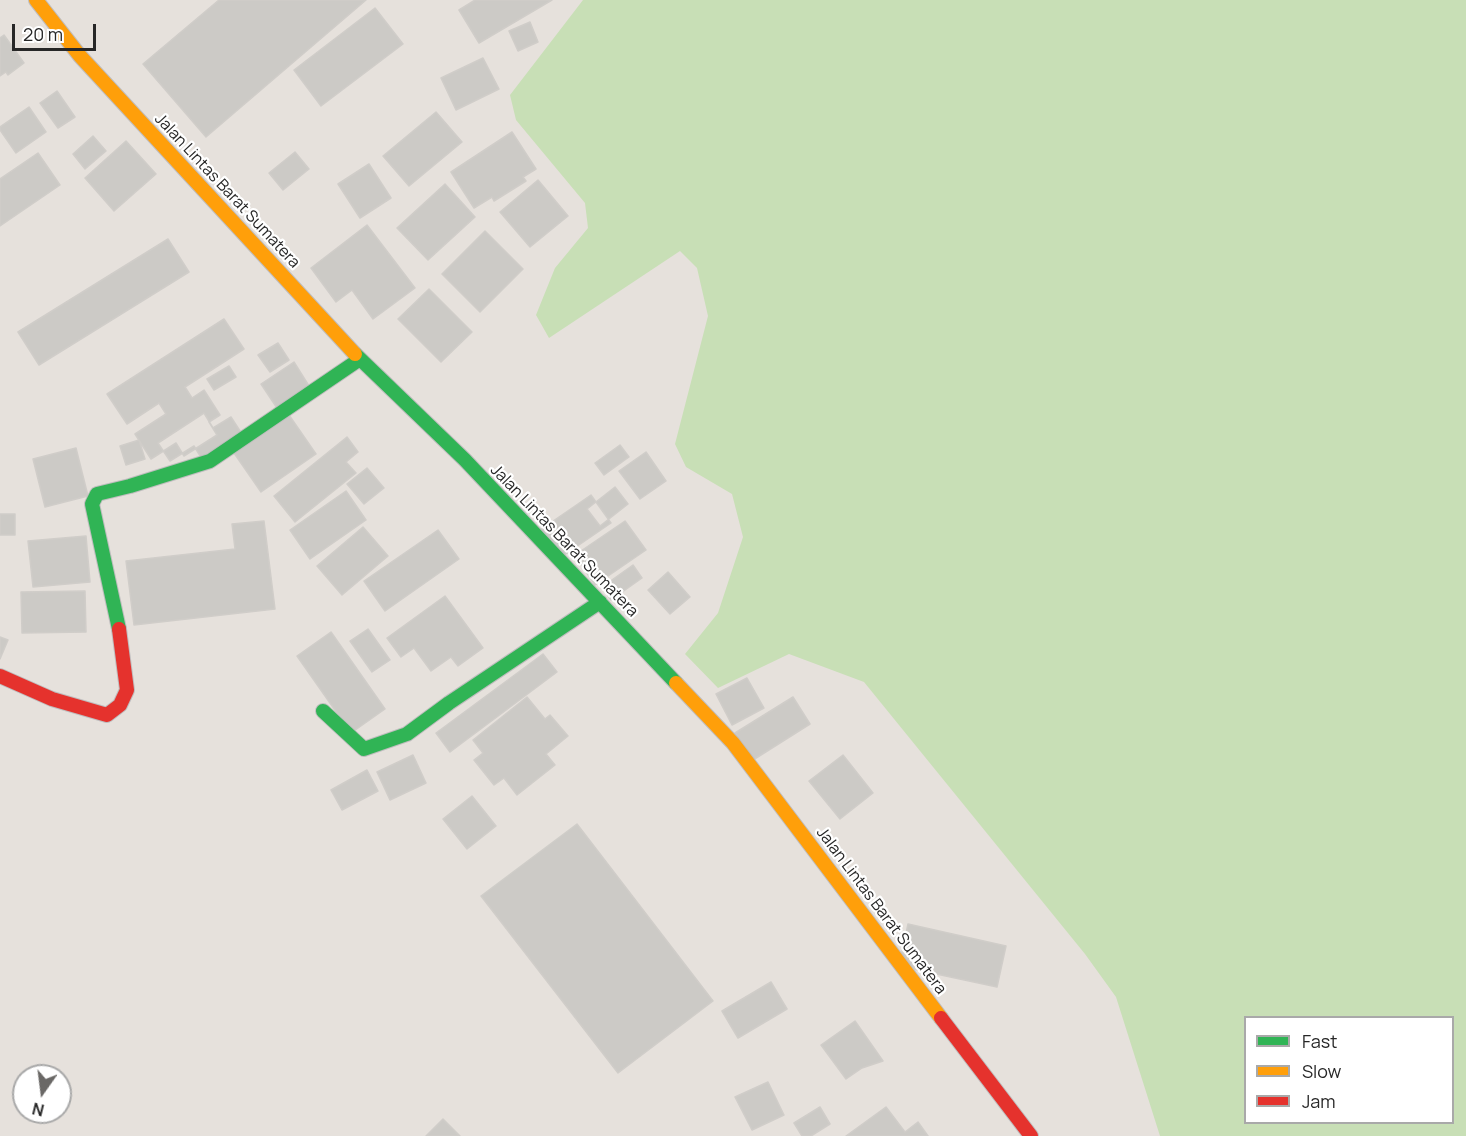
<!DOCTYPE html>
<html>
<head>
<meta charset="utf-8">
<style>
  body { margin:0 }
  #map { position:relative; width:1466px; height:1136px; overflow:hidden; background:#e6e1dc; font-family:Manrope,sans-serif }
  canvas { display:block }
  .legend { position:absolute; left:1244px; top:1016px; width:210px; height:108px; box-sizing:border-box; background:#fff; border:2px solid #a9a9a9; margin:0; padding:8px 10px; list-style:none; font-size:18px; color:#272727 }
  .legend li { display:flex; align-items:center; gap:12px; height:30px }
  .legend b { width:30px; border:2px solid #a9a9a9 }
  .north { position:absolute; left:12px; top:1064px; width:60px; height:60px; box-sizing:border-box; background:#fff; border:2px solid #a9a9a9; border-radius:50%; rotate:194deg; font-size:16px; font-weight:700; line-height:24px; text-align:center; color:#272727 }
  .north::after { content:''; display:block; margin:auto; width:21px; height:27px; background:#6a6866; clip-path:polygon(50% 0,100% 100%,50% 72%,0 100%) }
  .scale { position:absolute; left:12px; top:24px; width:84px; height:27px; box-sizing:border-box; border:3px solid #272727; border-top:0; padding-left:8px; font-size:18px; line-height:21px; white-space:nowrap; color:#272727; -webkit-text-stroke:4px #fff; paint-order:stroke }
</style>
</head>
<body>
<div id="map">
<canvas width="1466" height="1136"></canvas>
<ul class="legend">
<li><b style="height:8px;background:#30b455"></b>Fast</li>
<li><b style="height:8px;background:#ff9f0a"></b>Slow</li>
<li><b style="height:8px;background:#e5322d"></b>Jam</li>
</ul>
<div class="north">N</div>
<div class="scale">20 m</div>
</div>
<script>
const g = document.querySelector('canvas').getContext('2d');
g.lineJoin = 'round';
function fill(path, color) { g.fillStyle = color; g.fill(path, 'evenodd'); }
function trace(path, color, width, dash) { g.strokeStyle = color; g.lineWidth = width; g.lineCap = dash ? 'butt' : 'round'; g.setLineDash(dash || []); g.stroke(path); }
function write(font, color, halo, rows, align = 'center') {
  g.font = font + ' Manrope,sans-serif'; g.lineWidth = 4.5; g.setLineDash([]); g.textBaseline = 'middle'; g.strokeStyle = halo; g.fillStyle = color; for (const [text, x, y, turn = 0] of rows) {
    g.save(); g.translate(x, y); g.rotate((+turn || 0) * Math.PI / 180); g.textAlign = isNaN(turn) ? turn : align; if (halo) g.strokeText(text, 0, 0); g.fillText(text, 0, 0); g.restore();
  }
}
const green = new Path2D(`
  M583,0h883v1136h-306l-44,-139 -31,-43 -221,-272 -75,-28 -71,34 -33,-34 33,-41 25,-76 -11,-43 -46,-27 -11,-23 33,-128 -11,-48 -17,-17 -131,87 -13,-23 19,-47 33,-40 -3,-25 -69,-83 -6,-25zM1246,1018h206v104h-206z`);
const building = new Path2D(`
  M219,0h147l-160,137 -63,-73z
  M475,0h77l-73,43 -20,-33z
  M375,8l28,36 -82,62 -27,-36z
  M530,22l8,20 -20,9 -9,-20z
  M4,35l20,28 -16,12 -2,-3 -6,4v-38z
  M483,58l16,31 -43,21 -15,-32z
  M57,91l18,26 -17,11 -18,-25z
  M29,107l17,25 -30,21 -16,-23v-3z
  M436,112l26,30 -53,44 -26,-30z
  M512,132l24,37 -13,8 3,4 -32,20 -2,-4 -18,11 -23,-36z
  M93,136l13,15 -21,18 -12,-15z
  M126,141l30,33 -42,37 -29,-33z
  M295,152l14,17 -26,21 -14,-17z
  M38,153l22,32 -60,41v-47z
  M369,164l22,34 -31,20 -22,-34z
  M538,180l30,36 -38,31 -30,-35z
  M445,184l30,33 -47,43 -31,-32z
  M367,225l48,63 -42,31 -21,-29 -16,12 -25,-34z
  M485,231l38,38 -43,43 -38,-38z
  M168,239l21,33 -150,93 -21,-33z
  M429,289l43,43 -31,30 -43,-43z
  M224,319l20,30 -59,38 7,11 12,-8 16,25 -11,7 8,13 -33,21 -8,-13 -25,16 -16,-25 31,-20 -7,-11 -32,21 -20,-30z
  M278,343l11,17 -19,12 -12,-17z
  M294,362l15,24 -32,22 -16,-24z
  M229,366l7,11 -22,13 -7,-11z
  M204,413l9,15 18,-11 11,17 -40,25 -8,-13 -24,15 -12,-18z
  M289,415l27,39 -55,38 -27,-39z
  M347,437l11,15 -12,10 10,11 -61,49 -21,-26z
  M139,440l6,19 -19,6 -6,-19z
  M620,445l9,12 -25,18 -9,-12z
  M76,448l12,48 -43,11 -12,-48z
  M646,452l20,29 -26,18 -21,-28z
  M367,468l17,20 -20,16 -17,-20z
  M615,487l13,17 -28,22 -13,-17z
  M346,491l20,29 -56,39 -20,-29z
  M591,495l20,28 -51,35 -20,-28z
  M0,514h15v21h-15z
  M264,521l11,88 -141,16 -8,-64 109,-12 -3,-25z
  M625,521l21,29 -51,35 -20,-30z
  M363,527l25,29 -46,39 -25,-29z
  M438,530l21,29 -74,52 -21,-30z
  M86,536l4,46 -57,5 -5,-46z
  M633,565l9,13 -31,22 -9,-13z
  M668,572l22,25 -20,17 -22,-24z
  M85,591l1,41 -64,1 -1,-41z
  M445,596l38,52 -25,18 -7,-9 -20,14 -17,-23 -13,9 -14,-19z
  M368,629l22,31 -18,12 -22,-31z
  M331,632l54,77 -34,24 -54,-77z
  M0,637l8,3 -8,19z
  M543,654l14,18 -107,80 -14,-19z
  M747,678l17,30 -32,17 -16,-31z
  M527,697l18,22 5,-4 18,21 -22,18 9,11 -38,30 -13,-17 -10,7 -20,-25 9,-7 -10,-13z
  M793,697l17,27 -57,36 -18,-27z
  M413,755l13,28 -36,17 -13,-28z
  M843,755l30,38 -33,26 -31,-38z
  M367,770l11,21 -36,19 -11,-20z
  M472,796l24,30 -29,23 -24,-30z
  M577,824l136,177 -95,72 -137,-177z
  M908,924l98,22 -9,41 -98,-21z
  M771,982l16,27 -49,29 -16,-27z
  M855,1021l28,40 -21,7 -16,11 -25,-34z
  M768,1082l16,33 -32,15 -17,-33z
  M820,1107l10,17 -19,12h-9l-8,-13z
  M886,1107l19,25 13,-10 10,14h-82z
  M443,1119l17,17h-34z`);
const fast = new Path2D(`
  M355,354l110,106 211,223
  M119,629l-27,-125 5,-10 33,-8 80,-25 150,-102
  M323,711l41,38 43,-15 42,-31 151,-101`);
const slow = new Path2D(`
  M36,0l44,56 275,298
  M676,683l57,60 208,275`);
const jam = new Path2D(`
  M0,676l52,23 55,16 13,-10 7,-15 -8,-61
  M941,1018l90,118`);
const streetNames = [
  ["Jalan Lintas Barat Sumatera",227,191,47],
  ["Jalan Lintas Barat Sumatera",564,541,46],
  ["Jalan Lintas Barat Sumatera",881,911,53]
];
fill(green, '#c8dfb6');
fill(building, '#cccac6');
trace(building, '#d0cdc9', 1.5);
trace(fast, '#bfbdbe', 16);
trace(slow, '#bfbdbe', 16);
trace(jam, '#bfbdbe', 16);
trace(fast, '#30b455', 14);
trace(slow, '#ff9f0a', 14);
trace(jam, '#e5322d', 14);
write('16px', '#272727', '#fff', streetNames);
</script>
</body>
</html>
